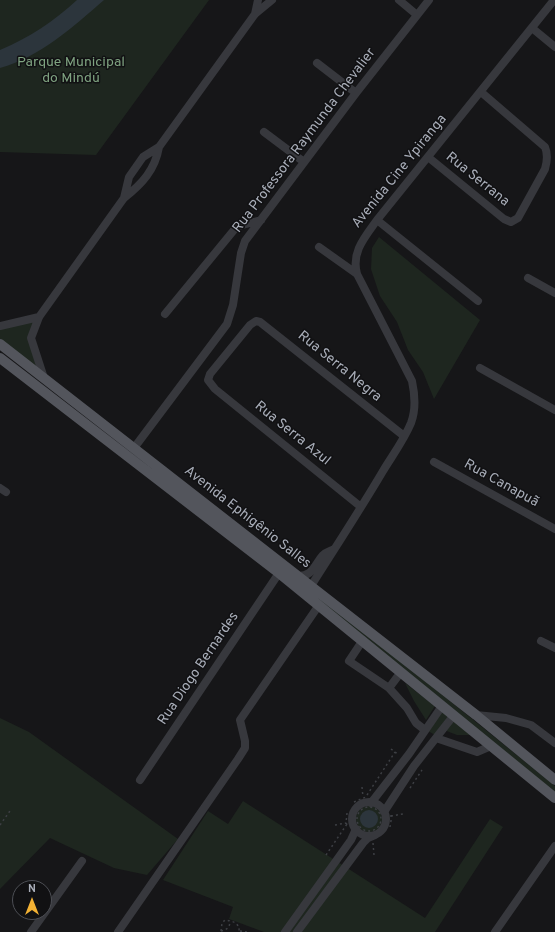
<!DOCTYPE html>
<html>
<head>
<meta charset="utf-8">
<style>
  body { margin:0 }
  #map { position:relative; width:555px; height:932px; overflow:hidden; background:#161618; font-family:Overpass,sans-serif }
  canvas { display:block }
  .north { position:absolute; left:12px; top:880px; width:40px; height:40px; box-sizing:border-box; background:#111113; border:1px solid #4d4f55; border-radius:50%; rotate:0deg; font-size:11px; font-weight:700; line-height:16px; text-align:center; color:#a8adb8 }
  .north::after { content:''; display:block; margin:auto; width:14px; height:18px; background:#f2b134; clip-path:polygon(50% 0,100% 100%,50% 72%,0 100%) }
</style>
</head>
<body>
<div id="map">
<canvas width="555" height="932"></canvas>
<div class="north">N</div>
</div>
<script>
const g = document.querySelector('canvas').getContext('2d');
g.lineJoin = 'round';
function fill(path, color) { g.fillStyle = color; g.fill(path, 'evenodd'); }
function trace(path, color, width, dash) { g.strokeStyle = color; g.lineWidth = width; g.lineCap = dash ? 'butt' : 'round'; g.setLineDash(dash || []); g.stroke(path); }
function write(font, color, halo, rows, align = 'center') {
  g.font = font + ' Overpass,sans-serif'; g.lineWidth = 3; g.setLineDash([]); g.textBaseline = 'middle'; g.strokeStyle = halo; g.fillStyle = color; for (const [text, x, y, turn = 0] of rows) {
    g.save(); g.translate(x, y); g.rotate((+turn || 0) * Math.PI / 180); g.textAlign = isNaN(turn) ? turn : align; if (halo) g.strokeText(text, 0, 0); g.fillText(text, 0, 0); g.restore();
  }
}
const green = new Path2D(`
  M0,0h209l-113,155 -96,-3z
  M379,237l101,83 -46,79 -11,-27 -15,-22 -11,-28 -17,-26 -9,-27 1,-21z
  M35,321l-6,17 8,29 -37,-26v-14z
  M304,583l251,203v7l-255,-206z
  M405,683l30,23 -9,14 -12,-19z
  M442,710l7,5 -14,20 -7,-4z
  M0,718l29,14 149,107 -31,36 -33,-7 -64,-30 -50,51z
  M455,718l20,17h-18l-13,-5z
  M243,801l182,117 65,-99 13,8 -68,105h-171l-35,-13 4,-12 -70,-27 45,-69 20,13z
  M356 819a13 13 0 1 1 26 0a13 13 0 1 1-26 0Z`);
const water = new Path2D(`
  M77,0h27c-31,27 -64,57 -104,68v-18c29,-12 54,-29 77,-50z
  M360 819a9 9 0 1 1 18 0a9 9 0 1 1-18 0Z`);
const path = new Path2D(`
  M391,749l8,6
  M362,787l1,10
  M410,788l12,-18
  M367,795l28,-43
  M354,802l12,-5
  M357 819a12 12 0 1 1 24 0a12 12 0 1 1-24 0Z
  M347,813l-1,10 2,3
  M391,816l12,-2
  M0,825l10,-14
  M335,825l11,-2
  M390,827l1,-6v-6
  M373,843l1,12
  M326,855l21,-31
  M221,931l1,-8 3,-3c8,1 15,3 14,12
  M221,931c6,-1 9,-4 9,-10
  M240,931l7,1`);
const minor = new Path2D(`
  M399,0l18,15
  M255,14l3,-14
  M532,28l23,19
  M317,63l39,30
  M264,132l40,30
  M428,157l76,62 7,3 7,-4 27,-49c2,-7 3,-15 0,-22l-64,-55
  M124,198l5,-21 14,-20 16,-10 96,-133 17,-14
  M377,220l101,81
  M319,247l38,27
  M528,278l27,15
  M165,314l69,-84 5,-4 22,-6
  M0,326l39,-9
  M480,368l75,42
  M44,378l-13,-40 8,-21 85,-119c18,-14 31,-28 35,-51
  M134,448l93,-124 6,-19 8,-52 4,-12 111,-148 73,-93
  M434,462l121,67
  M0,488l6,4
  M361,507l-146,-118 -7,-9 2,-6 40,-49 6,-4 4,1 144,114
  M297,576c16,1 17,-11 26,-21 3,-3 7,-4 11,-6
  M311,586c24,-38 49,-76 72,-115 9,-15 21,-31 28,-48 5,-13 4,-28 1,-42l-55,-107c-6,-22 8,-37 20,-54l177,-220
  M363,640l-14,21 40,27 18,20 9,15 9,7
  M541,641l14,7
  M389,688l12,-16
  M476,715l30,3 25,7 24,18
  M436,738l41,14 14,-6
  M140,780l139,-207
  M352 819a17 17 0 1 1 34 0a17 17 0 1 1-34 0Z
  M371,803l38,-49 33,-48
  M384,812l30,-46 40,-51
  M31,932l51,-71
  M118,932l120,-173 7,-11v-7l-5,-21 79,-115
  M285,932l66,-92 5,-11
  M297,932l66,-89 5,-5 7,-3
  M495,932l60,-86`);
const major = new Path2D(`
  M0,344l476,371 79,65
  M0,358l279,215 276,225`);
const parkNames = [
  ["Parque Municipal",71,63],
  ["do Mindú",71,79]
];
const streetNames = [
  ["Rua Professora Raymunda Chevalier",305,141,-53],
  ["Avenida Cine Ypiranga",400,172,-51],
  ["Rua Serrana",477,180,39],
  ["Rua Serra Negra",339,367,39],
  ["Rua Serra Azul",292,434,39],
  ["Rua Canapuã",501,484,29],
  ["Avenida Ephigênio Salles",247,518,38],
  ["Rua Diogo Bernardes",199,669,-56]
];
fill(green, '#1e261f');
fill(water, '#2c353c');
trace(path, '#3d3f44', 1.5, [2, 3]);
trace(minor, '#37383d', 8);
trace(major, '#53555c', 10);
write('14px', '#7fa381', '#111113', parkNames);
write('14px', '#a8adb8', '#111113', streetNames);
</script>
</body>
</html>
